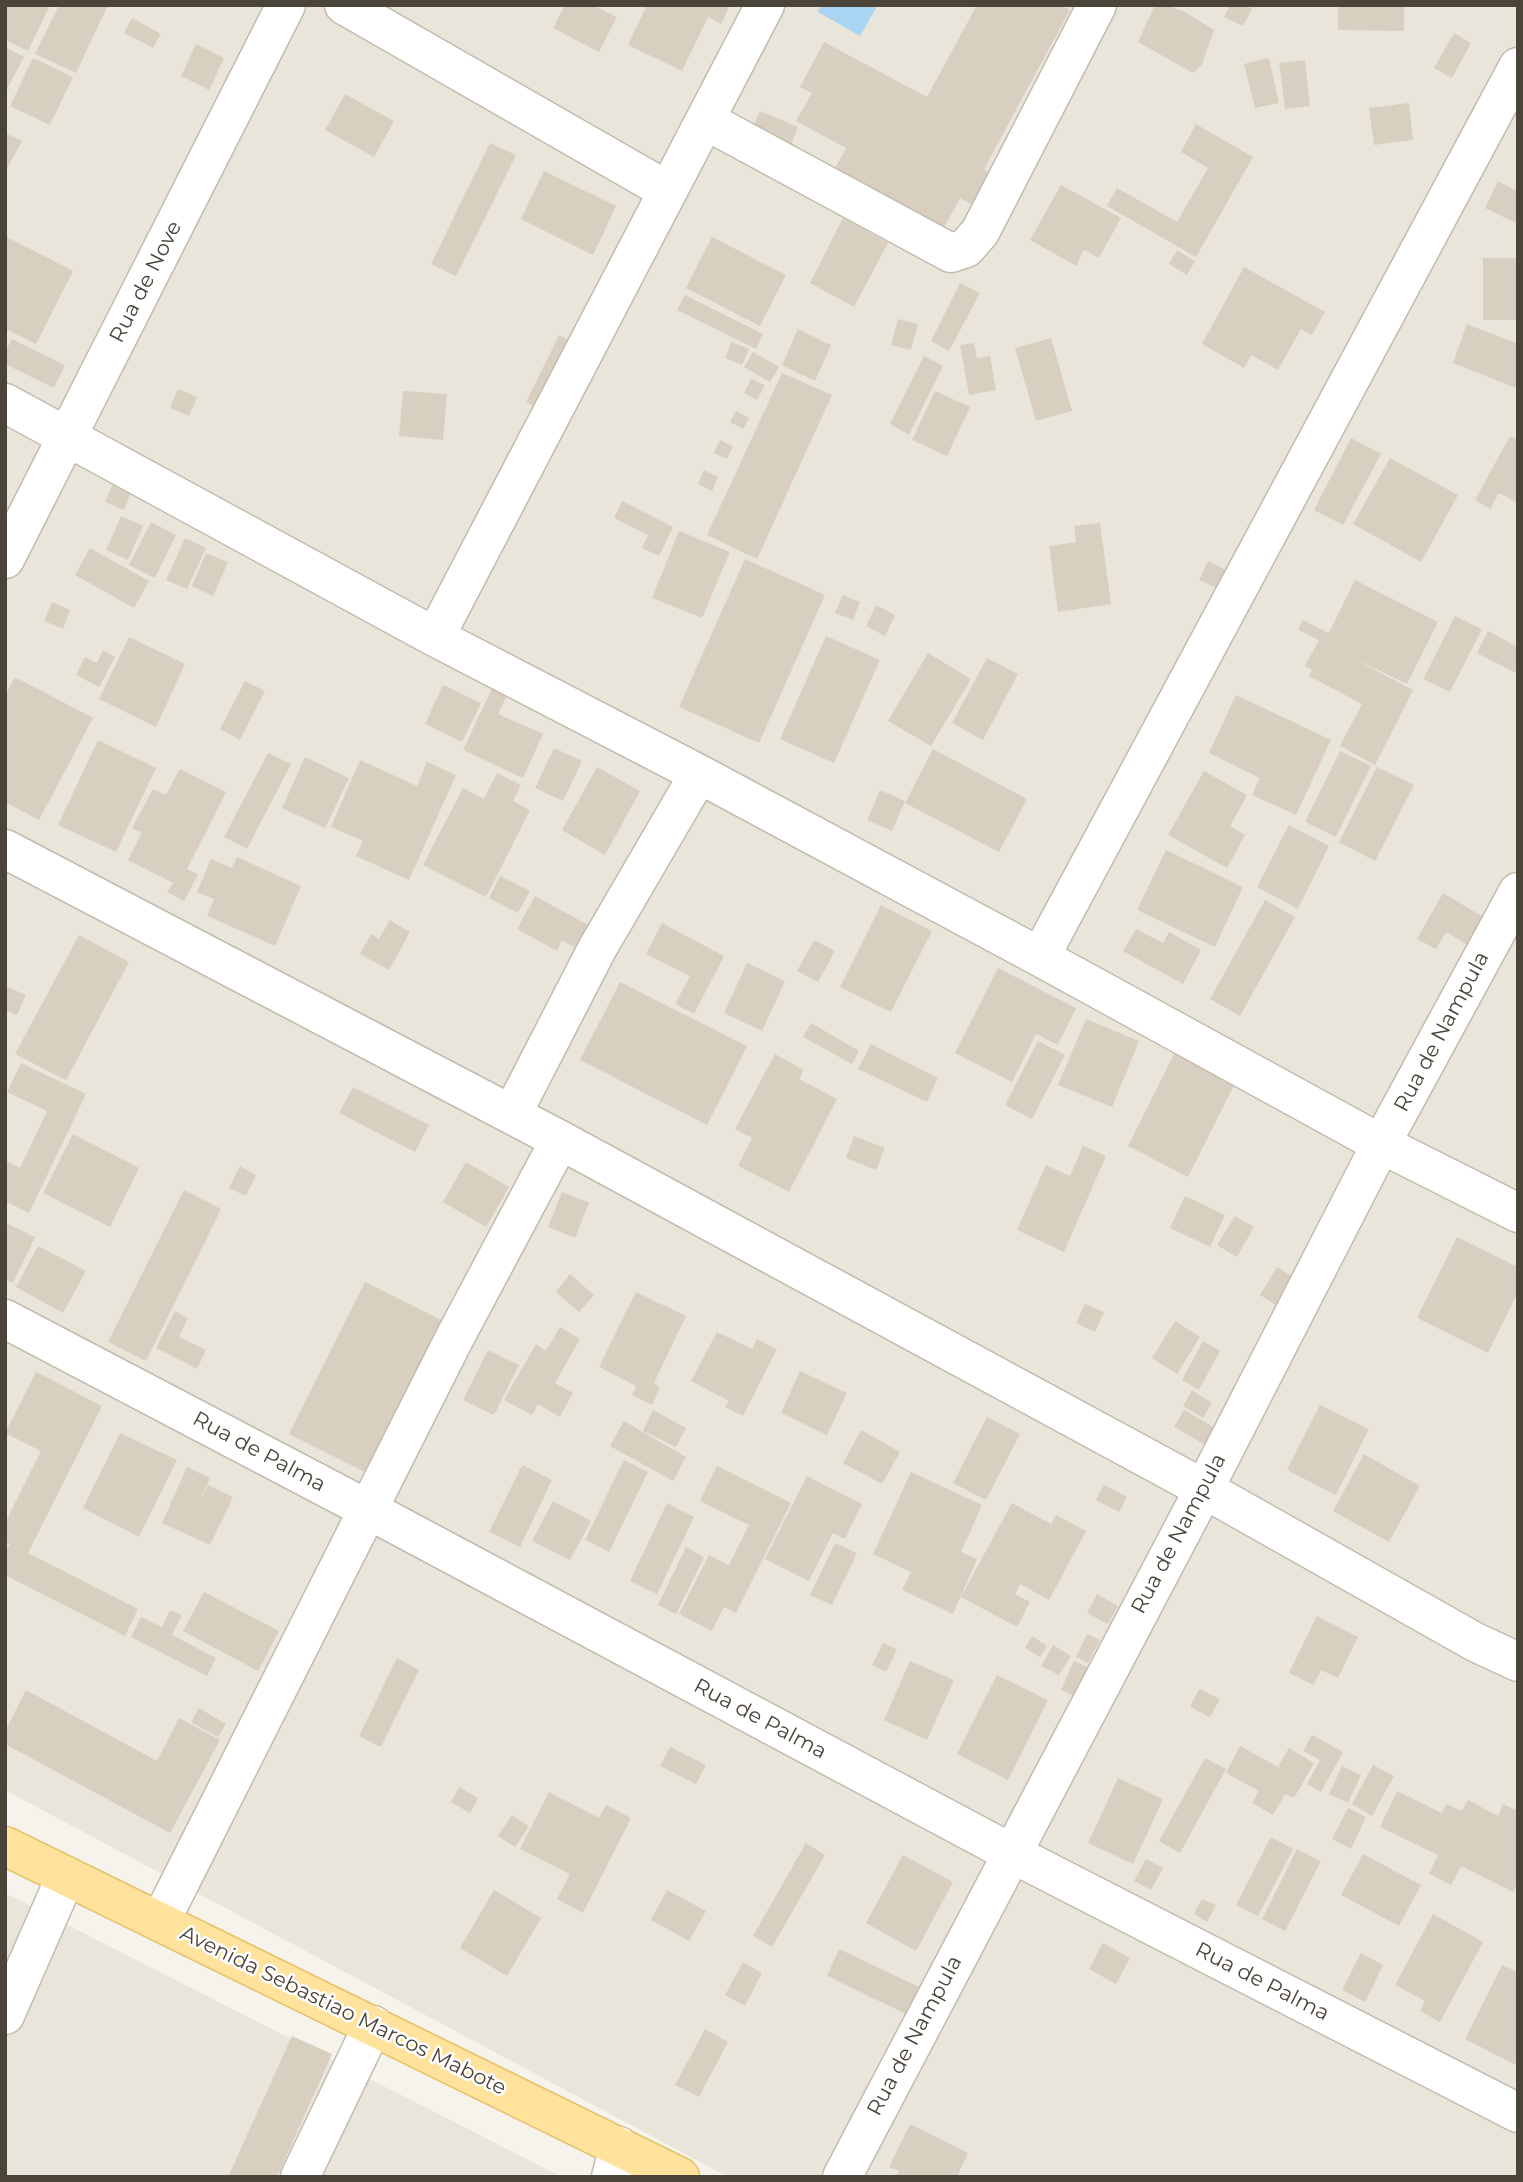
<!DOCTYPE html>
<html>
<head>
<meta charset="utf-8">
<style>
  body { margin:0 }
  #map { position:relative; width:1523px; height:2182px; overflow:hidden; background:#f6f3ec; font-family:Montserrat,sans-serif }
  canvas { display:block }
  .frame { position:absolute; inset:0; border:7px solid #4b4439; pointer-events:none }
</style>
</head>
<body>
<div id="map">
<canvas width="1523" height="2182"></canvas>
<div class="frame"></div>
</div>
<script>
const g = document.querySelector('canvas').getContext('2d');
g.lineJoin = 'round';
function fill(path, color) { g.fillStyle = color; g.fill(path, 'evenodd'); }
function trace(path, color, width, dash) { g.strokeStyle = color; g.lineWidth = width; g.lineCap = dash ? 'butt' : 'round'; g.setLineDash(dash || []); g.stroke(path); }
function write(font, color, halo, rows, align = 'center') {
  g.font = font + ' Montserrat,sans-serif'; g.lineWidth = 5; g.setLineDash([]); g.textBaseline = 'middle'; g.strokeStyle = halo; g.fillStyle = color; for (const [text, x, y, turn = 0] of rows) {
    g.save(); g.translate(x, y); g.rotate((+turn || 0) * Math.PI / 180); g.textAlign = isNaN(turn) ? turn : align; if (halo) g.strokeText(text, 0, 0); g.fillText(text, 0, 0); g.restore();
  }
}
const residential = new Path2D(`
  M5,5h1513v2172h-790l-723,-387z
  M5,1893l557,284h-557z`);
const water = new Path2D(`
  M821,5h50l5,3 -16,28 -42,-24z`);
const building = new Path2D(`
  M5,5h45l-22,46 -23,-11z
  M59,5h49l-32,68 -41,-19z
  M565,5h28l24,12 -18,35 -46,-24z
  M647,5h83l-9,19 -13,-7 -26,54 -54,-26z
  M977,5h83l10,5 -86,159 15,9 -17,32 -22,-12 -20,37 -109,-59 15,-28 -50,-27 16,-28 -12,-6 24,-45 103,55z
  M1155,5h12l18,7 29,18 -12,34 -9,9 -55,-31z
  M1230,5h15l7,4 -9,17 -19,-9z
  M1338,5h66v26l-66,-1z
  M132,18l29,16 -8,14 -29,-15z
  M1454,33l17,10 -19,35 -18,-10z
  M196,44l28,14 -15,32 -28,-14z
  M5,47l19,10 -19,36z
  M33,58l40,19 -23,48 -40,-19z
  M1269,58l10,45 -24,5 -11,-44z
  M1305,60l5,46 -25,3 -6,-46z
  M345,94l49,27 -20,36 -49,-27z
  M1409,103l4,37 -39,5 -5,-37z
  M760,111l38,16 -9,23 -39,-16z
  M1196,124l57,33 -57,100 -89,-51 10,-18 60,34 31,-54 -27,-16z
  M5,133l17,8 -17,31z
  M490,143l26,12 -60,121 -25,-12z
  M544,171l72,35 -23,49 -72,-36z
  M1498,181l17,9 3,-5v39l-33,-16z
  M1061,185l60,33 -22,40 -15,-8 -8,16 -46,-26z
  M843,218l45,25 -34,64 -44,-24z
  M5,236l68,35 -37,73 -31,-15z
  M712,237l74,38 -26,51 -74,-38z
  M1177,250l18,11 -8,14 -18,-11z
  M1483,258h35v62h-35z
  M1244,267l81,45 -13,23 -11,-6 -23,41 -27,-15 -7,13 -42,-24z
  M960,283l20,10 -31,58 -18,-10z
  M685,295l78,39 -7,15 -79,-39z
  M898,319l20,5 -7,26 -20,-5z
  M1467,324l51,20v45l-65,-26z
  M798,329l33,16 -16,36 -33,-16z
  M559,335l19,10 -33,67 -19,-10z
  M1051,338l21,73 -36,10 -21,-73z
  M12,339l53,26 -11,23 -49,-24v-12z
  M731,342l18,7 -7,16 -17,-7z
  M974,343l3,15 13,-2 6,34 -27,5 -9,-50z
  M753,352l26,15 -9,15 -26,-15z
  M924,356l19,10 -34,69 -19,-11z
  M782,373l50,22 -75,164 -50,-24z
  M751,379l14,6 -8,15 -13,-7z
  M178,389l19,8 -8,19 -19,-8z
  M403,391l44,3 -4,46 -44,-4z
  M935,391l35,16 -23,49 -35,-16z
  M736,411l13,7 -6,11 -13,-7z
  M1510,436l8,4v63l-19,-10 -9,16 -15,-9z
  M1351,438l30,16 -38,71 -29,-15z
  M720,440l13,6 -6,13 -13,-6z
  M1390,458l68,37 -37,67 -68,-38z
  M704,470l14,7 -6,14 -14,-7z
  M113,484l18,8 -7,18 -19,-8z
  M622,501l51,26 -14,29 -17,-8 6,-13 -34,-17z
  M121,516l22,10 -15,34 -22,-10z
  M151,522l25,13 -21,43 -26,-13z
  M1100,523l11,81 -53,8 -9,-66 27,-4 -2,-16z
  M679,531l51,21 -28,66 -50,-20z
  M185,538l21,10 -19,41 -21,-9z
  M90,548l59,33 -15,27 -59,-33z
  M206,553l22,9 -15,34 -21,-10z
  M745,559l80,36 -66,148 -80,-36z
  M1208,561l18,9 -9,18 -18,-8z
  M1355,580l83,42 -31,62 -58,-28 64,34 -38,75 -35,-19 22,-42 -53,-28 3,-6 -7,-4 14,-26 -21,-10 5,-10 26,13z
  M843,595l17,7 -7,18 -18,-7z
  M52,602l18,8 -7,19 -19,-8z
  M876,605l19,10 -10,21 -19,-10z
  M1455,616l27,13 -32,63 -27,-13z
  M1488,631l30,16v27l-41,-21z
  M826,636l54,24 -46,103 -54,-24z
  M129,637l56,27 -29,63 -57,-28z
  M103,650l12,7 -16,30 -23,-12 9,-18 12,6z
  M928,653l43,26 -40,67 -43,-25z
  M987,658l31,16 -35,66 -31,-17z
  M15,677l78,41 -54,102 -34,-18v-106z
  M245,681l20,10 -25,49 -20,-11z
  M494,684l15,7 -11,23 45,20 -20,44 -60,-28z
  M443,685l38,18 -19,39 -37,-18z
  M1236,695l95,45 -35,75 -44,-20 8,-17 -51,-25z
  M98,740l58,28 -40,84 -58,-27z
  M554,748l28,13 -19,40 -28,-13z
  M933,749l94,50 -28,53 -94,-49z
  M1340,751l31,15 -35,71 -31,-15z
  M268,753l23,11 -44,85 -23,-12z
  M305,757l44,21 -24,50 -43,-20z
  M360,760l57,26 10,-24 29,13 -47,105 -53,-24 7,-15 -32,-14z
  M597,767l43,24 -35,64 -43,-25z
  M1377,767l37,18 -39,76 -36,-19z
  M180,769l46,23 -39,77 11,5 -14,27 -17,-9 6,-9 -45,-23 14,-27 -10,-5 21,-39 13,6z
  M1204,771l43,24 -17,31 15,9 -18,33 -59,-33z
  M497,773l24,12 -8,16 17,9 -44,87 -63,-32 40,-77 21,11z
  M880,790l25,11 -13,30 -25,-11z
  M1289,825l40,21 -31,63 -41,-22z
  M1166,850l77,37 -28,60 -78,-37z
  M237,857l64,29 -26,60 -68,-30 7,-17 -17,-7 14,-33 21,9z
  M500,876l30,15 -12,22 -29,-15z
  M1443,893l42,25 -16,28 -23,-14 -10,17 -19,-10z
  M535,896l53,29 -13,23 -13,-8 -5,11 -40,-22z
  M1265,900l30,17 -55,99 -30,-17z
  M881,905l51,26 -41,81 -51,-25z
  M390,920l20,12 -21,38 -29,-16 11,-20 8,5z
  M662,923l62,33 -30,58 -19,-10 15,-28 -44,-22z
  M1136,929l27,14 6,-11 32,18 -18,34 -60,-33z
  M79,935l50,27 -63,118 -51,-26z
  M814,940l21,11 -17,31 -21,-11z
  M747,963l38,18 -23,50 -38,-18z
  M998,968l78,40 -18,37 -22,-11 -24,48 -57,-29z
  M620,982l127,64 -40,79 -127,-65z
  M5,986l21,9 -9,20 -12,-5z
  M1086,1019l53,22 -27,66 -54,-22z
  M811,1023l48,28 -7,13 -49,-27z
  M1038,1041l27,14 -33,64 -27,-14z
  M871,1044l67,34 -11,24 -69,-33z
  M1178,1046l60,31 -50,100 -60,-31z
  M775,1054l29,16 -5,9 38,20 -48,93 -51,-26 14,-28 -17,-9z
  M21,1063l65,31 -57,119 -24,-12v-38l1,-2 14,7 27,-57 -40,-19z
  M353,1087l76,38 -14,27 -76,-39z
  M73,1134l66,34 -29,59 -67,-34z
  M854,1136l31,12 -9,22 -30,-12z
  M1083,1146l23,10 -42,96 -47,-22 29,-65 24,11z
  M466,1162l43,25 -23,40 -43,-25z
  M240,1166l16,9 -10,21 -17,-8z
  M184,1190l37,19 -75,152 -38,-19z
  M562,1192l27,11 -14,35 -27,-11z
  M1185,1196l40,19 -15,32 -40,-19z
  M1235,1216l19,11 -17,30 -20,-12z
  M8,1224l27,13 -22,46 -8,-4v-48z
  M1457,1237l61,30v25l-30,61 -71,-35z
  M38,1246l48,25 -23,42 -47,-26z
  M1277,1267l16,10 -17,28 -16,-10z
  M570,1274l24,21 -15,17 -23,-20z
  M365,1282l80,40 -76,152 -80,-40z
  M636,1292l50,24 -32,67 6,4 -8,18 -20,-10 4,-9 -37,-19z
  M1085,1304l19,8 -9,20 -19,-9z
  M175,1311l13,7 -9,19 27,13 -9,19 -41,-21z
  M1175,1321l25,16 -23,37 -25,-16z
  M560,1327l20,12 -25,44 18,10 -13,24 -22,-13 -6,11 -28,-15 32,-56 10,7z
  M717,1332l35,17 5,-10 20,10 -34,67 -18,-9 4,-6 -38,-20z
  M1203,1341l17,10 -21,39 -17,-10z
  M488,1350l31,15 -25,50 -31,-15z
  M800,1371l47,22 -20,42 -46,-22z
  M36,1372l66,34 -74,147 110,56 -13,27 -120,-61v-22l5,-9 -5,-2v-19l36,-72 -36,-18z
  M1192,1390l20,13 -9,15 -20,-12z
  M1320,1405l49,24 -33,66 -49,-25z
  M653,1410l33,18 -10,19 -33,-16z
  M1184,1410l33,19 -10,17 -33,-19z
  M987,1417l33,17 -34,66 -33,-17z
  M624,1421l62,36 -13,24 -63,-35z
  M861,1430l39,22 -18,32 -39,-21z
  M120,1433l57,27 -38,77 -56,-29z
  M1364,1454l56,32 -31,56 -56,-31z
  M624,1460l24,12 -39,80 -24,-12z
  M522,1465l30,15 -32,67 -31,-15z
  M717,1466l74,37 -55,110 -12,-6 -12,24 -33,-17 30,-59 20,10 20,-40 -49,-24z
  M187,1467l23,11 -10,21 8,-14 25,12 -23,48 -48,-22z
  M911,1472l71,33 -21,47 16,7 -24,55 -51,-24 9,-18 -38,-18z
  M807,1476l55,28 -17,35 -12,-6 -24,48 -44,-22z
  M1104,1485l23,12 -8,15 -23,-12z
  M553,1501l38,20 -21,39 -38,-19z
  M667,1503l27,14 -37,77 -27,-13z
  M1012,1503l39,21 5,-9 30,16 -37,69 -29,-16 -5,10 15,8 -13,25 -56,-30z
  M835,1543l22,10 -25,52 -22,-10z
  M686,1547l18,10 -28,57 -18,-9z
  M204,1592l75,39 -21,40 -75,-40z
  M1097,1594l21,12 -10,18 -21,-11z
  M170,1610l12,5 -10,20 44,23 -9,18 -76,-39 10,-20 21,10z
  M1317,1616l41,21 -20,41 -17,-8 -7,15 -25,-12z
  M1087,1634l13,6 -12,23 -12,-6z
  M1032,1636l15,10 -7,11 -15,-9z
  M883,1643l14,6 -11,23 -14,-7z
  M1053,1645l18,11 -12,19 -18,-9z
  M397,1658l22,12 -38,77 -22,-11z
  M910,1661l44,19 -27,60 -43,-20z
  M1074,1661l16,7 -14,29 -15,-7z
  M997,1675l51,25 -40,80 -51,-26z
  M1199,1689l21,10 -10,18 -20,-10z
  M26,1690l131,71 22,-43 41,22 -50,93 -165,-89v-13z
  M199,1708l27,16 -8,13 -27,-15z
  M1312,1735l31,17 -22,40 -14,-8 13,-24 -17,-9z
  M1240,1746l38,21 11,-19 25,15 -20,35 -9,-4 -12,21 -21,-12 7,-12 -33,-18z
  M670,1747l36,18 -10,19 -36,-18z
  M1205,1758l21,11 -46,84 -21,-12z
  M1373,1765l21,11 -22,40 -20,-12z
  M1342,1766l19,9 -13,28 -19,-9z
  M1118,1778l45,21 -30,65 -45,-21z
  M459,1787l19,11 -8,15 -19,-11z
  M1397,1791l45,22 4,-9 16,7 6,-11 30,16 5,-12 15,7v71l-5,10 -52,-26 -10,19 -22,-11 9,-19 -58,-28z
  M549,1792l50,26 7,-13 25,13 -48,95 -26,-14 13,-25 -50,-25z
  M1348,1808l18,9 -15,32 -19,-10z
  M512,1815l17,11 -14,21 -17,-11z
  M1271,1837l22,12 -35,67 -22,-11z
  M806,1843l19,12 -53,92 -19,-11z
  M1297,1849l24,12 -36,70 -23,-12z
  M1363,1854l58,31 -22,41 -58,-31z
  M903,1855l50,27 -37,69 -50,-28z
  M1146,1859l17,9 -12,22 -17,-9z
  M494,1890l47,28 -34,58 -47,-28z
  M667,1890l39,21 -17,30 -38,-21z
  M1202,1899l14,6 -9,17 -13,-8z
  M1433,1914l50,28 -43,80 -20,-11 5,-10 -30,-16z
  M1103,1943l27,15 -14,26 -27,-15z
  M839,1949l80,38 -13,27 -79,-38z
  M1361,1953l22,12 -18,37 -23,-12z
  M743,1962l19,11 -17,33 -20,-11z
  M1502,1965l16,7v94l-53,-27z
  M705,2029l23,13 -29,55 -24,-12z
  M292,2036l40,18 -55,123h-49z
  M910,2124l58,29 -11,24h-61l3,-6 -10,-4z`);
const minor = new Path2D(`
  M344,5l324,186
  M705,120l246,133 15,-5 14,-16 117,-227
  M5,403l430,234 264,137 341,183 341,187 137,69
  M5,559l281,-554
  M435,637l330,-632
  M5,849l555,291 644,349 271,153 43,20
  M1040,957l478,-890
  M512,1114l85,-165 102,-175
  M5,1319l362,190 644,344 507,260
  M160,1922l294,-583 106,-199
  M5,2015l61,-139
  M300,2177l73,-152
  M611,2177l8,-31
  M842,2177l362,-688 177,-345 137,-252`);
const major = new Path2D(`
  M5,1846l675,331`);
const streetNames = [
  ["Rua de Nove",146,282,-63],
  ["Rua de Nampula",1442,1032,-62],
  ["Rua de Palma",259,1452,28],
  ["Rua de Nampula",1179,1534,-62],
  ["Rua de Palma",760,1719,28],
  ["Rua de Palma",1262,1982,27],
  ["Avenida Sebastiao Marcos Mabote",343,2011,26],
  ["Rua de Nampula",915,2036,-62]
];
fill(residential, '#eae5da');
fill(water, '#a9d4f2');
fill(building, '#d8cfc1');
trace(minor, '#c2bbae', 41);
trace(major, '#e6c16a', 41);
trace(minor, '#fff', 38);
trace(major, '#ffe39c', 38);
write('21px', '#4b4439', '#fff', streetNames);
</script>
</body>
</html>
